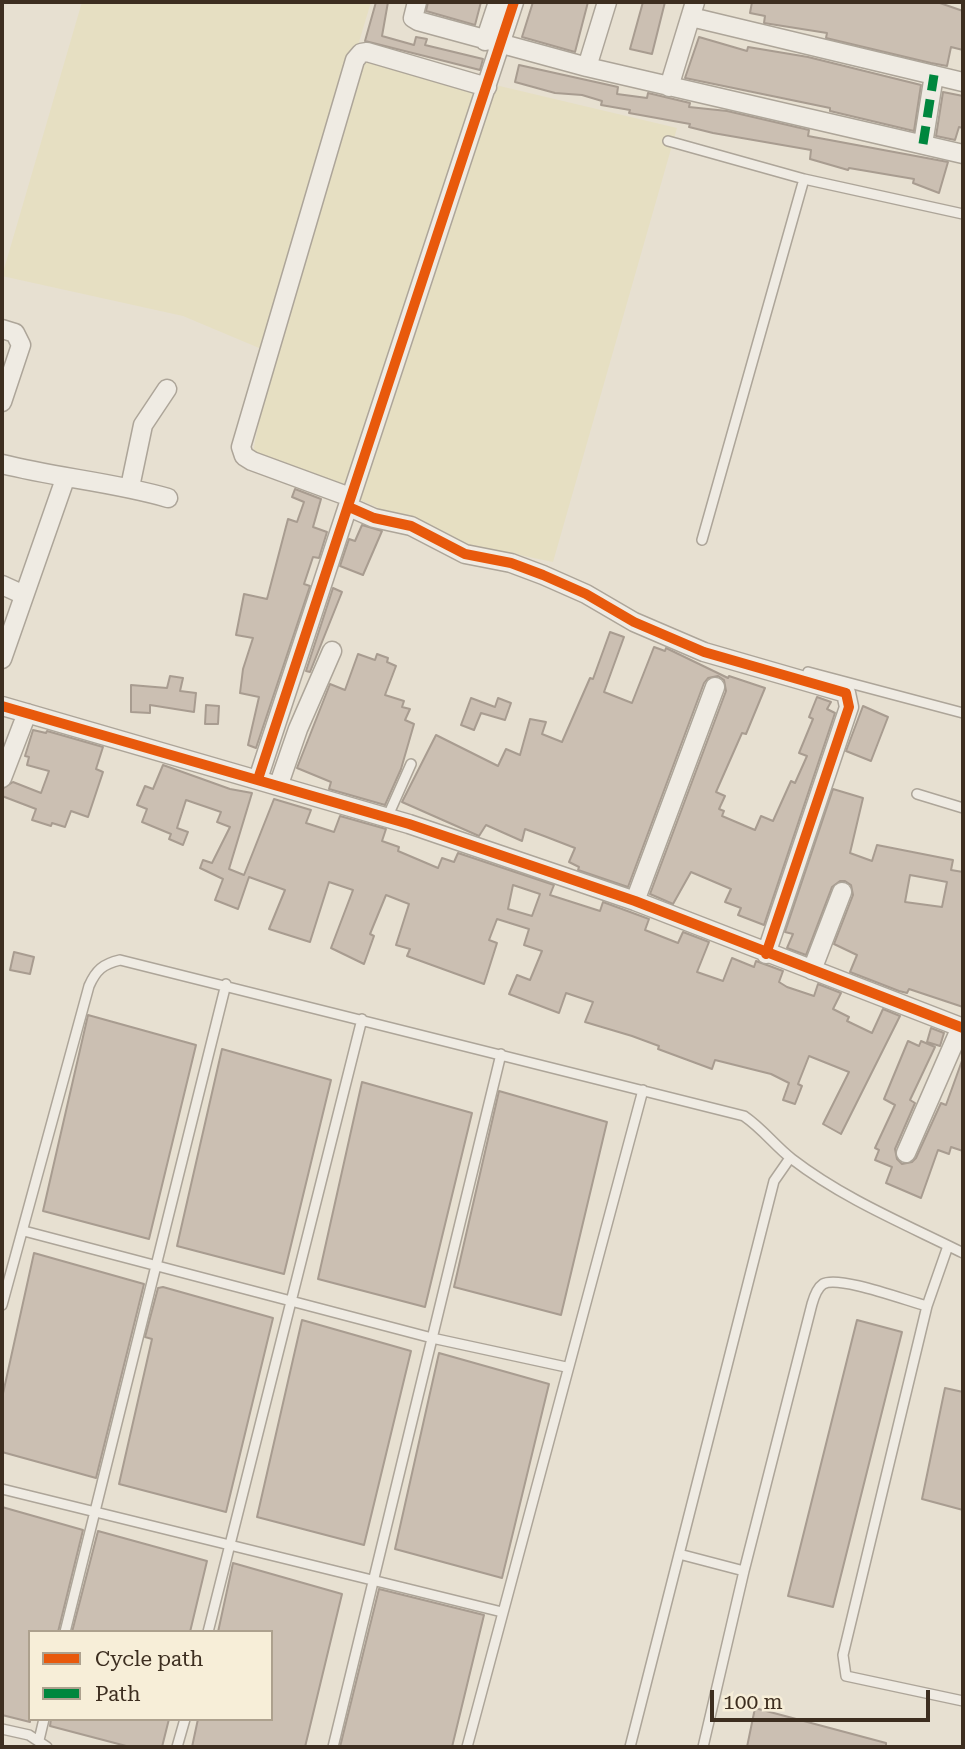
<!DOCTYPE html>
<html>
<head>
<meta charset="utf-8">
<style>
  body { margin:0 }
  #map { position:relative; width:965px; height:1749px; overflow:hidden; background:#e7e0d1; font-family:"Roboto Serif",serif }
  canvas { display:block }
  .frame { position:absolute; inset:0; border:4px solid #3d2e20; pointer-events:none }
  .legend { position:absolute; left:28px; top:1630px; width:245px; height:91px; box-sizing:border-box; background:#f7eed8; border:2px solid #ada18e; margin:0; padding:9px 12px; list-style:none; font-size:21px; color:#3d2e20 }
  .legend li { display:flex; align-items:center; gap:14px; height:35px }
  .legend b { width:35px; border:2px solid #ada18e }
  .scale { position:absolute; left:710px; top:1690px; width:220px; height:32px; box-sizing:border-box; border:4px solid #3d2e20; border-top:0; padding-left:9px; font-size:21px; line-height:24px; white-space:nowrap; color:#3d2e20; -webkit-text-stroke:5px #f7eed8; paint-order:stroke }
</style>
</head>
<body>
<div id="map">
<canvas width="965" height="1749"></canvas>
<div class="frame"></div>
<ul class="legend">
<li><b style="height:9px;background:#e8590c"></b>Cycle path</li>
<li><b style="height:9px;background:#00873e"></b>Path</li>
</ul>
<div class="scale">100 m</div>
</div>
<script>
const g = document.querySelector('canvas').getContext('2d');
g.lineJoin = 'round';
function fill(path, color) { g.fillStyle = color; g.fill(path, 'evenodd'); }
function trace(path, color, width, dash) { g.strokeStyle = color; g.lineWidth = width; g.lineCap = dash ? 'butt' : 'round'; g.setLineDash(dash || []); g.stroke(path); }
const farmland = new Path2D(`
  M82,2h289l-15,50 321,76 -124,434 -97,-20 -203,-89 18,-100 -88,-37 -181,-40z`);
const building = new Path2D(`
  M376,2h12l-6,34 32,9 2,-8 11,2 -2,6 58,14 -3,11 -115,-29z
  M428,2h53l-6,23 -49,-14z
  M533,2h55l-13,50 -53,-15z
  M643,2h22l-13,52 -22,-5z
  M752,2h185l26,9v39l-12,-3 -4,19 -16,-3 -105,-25 1,-5 -63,-10 1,-7 -15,-3z
  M699,37l48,14 1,-4 60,10 113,28 -7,46 -84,-20v-3l-145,-30z
  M519,65l99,22 -1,7 30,4 1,-5 42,10 -1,4 38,4 82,19 -1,6 140,26 -9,31 -26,-10 1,-4 -65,-11 -1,2 -38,-11 1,-9 -98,-17 -24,-6 1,-3 -61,-11 1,-3 -29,-5 1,-4 -20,-6 -27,-2 -40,-11z
  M943,92l20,4v32l-4,-1 -4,13 -19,-4z
  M295,489l26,10 -8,28 14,5 -8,26 -6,-1 -9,27 6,2 -54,162 -8,-3 11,-48 -19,-4 3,-24 10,-31 -17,-3 8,-41 23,5 21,-80 9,3 7,-20 -12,-5z
  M362,525l20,6 -19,44 -23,-9 9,-27 6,2z
  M333,588l9,4 -32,80 -4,-1z
  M610,632l14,5 -20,55 28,11 22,-56 11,4 1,-3 62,30 1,-2 36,12 -19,46 -4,-1 -26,59 9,4 -6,13 5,2 -2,5 33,14 6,-14 12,5 18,-40 4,2 12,-27 -8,-3 14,-34 -4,-2 8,-20 14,5 -4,7 8,4 -71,212 -26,-10 3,-7 -16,-6 6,-13 -40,-17 -18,32 -23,-10 76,-203 -2,-11 -6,-4 -10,2 -4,5 -76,204 -50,-17 1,-3 -10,-5 6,-14 -31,-12 -19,-7 -3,12 -36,-16 -7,11 -77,-34 34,-67 62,31 8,-17 14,6 10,-36 16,3 -4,12 20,8 28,-64 3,1z
  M358,654l17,6 2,-6 11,4 -1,4 9,4 -11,29 19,6 -2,6 8,2 -5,11 9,4 -13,45 -16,36 -56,-16 2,-7 -34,-14 33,-84 15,6z
  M170,676l13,2 -3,13 16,2 -2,19 -44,-7v8l-19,-1v-27l36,3z
  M471,698l24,9 3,-9 13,5 -6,17 -24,-7 -7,17 -13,-5z
  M206,705l13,1 -1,18h-13z
  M863,706l25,11 -17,44 -25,-10z
  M33,730l13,3 1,-2 56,16 -7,22 7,3 -15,45 -17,-6 -6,16 -13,-4 -1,3 -19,-6 4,-11 -34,-13v-7l11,-7 28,11 8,-22 -22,-6 2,-8 -4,-1z
  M163,765l67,24 22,4 -23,76 15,6 30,-76 37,11 -5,13 28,9 6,-16 46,13 -4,12 17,6 -1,4 40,17 4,-10 12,4 4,-9 96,32 -4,10 50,16 3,-9 46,17 -4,11 33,13 5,-11 26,10 -12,30 26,9 9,-23 22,9 2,-6 27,10 -4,11 8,5 27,9 4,-12 23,9 -8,16 16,8 -2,4 25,12 11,-24 17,7 -59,118 -18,-10 26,-52 -40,-16 -11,28 4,2 -7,18 -12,-4 6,-17 -18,-9 -56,-14 -3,9 -54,-20 1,-3 -27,-10 -47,-14 8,-20 -27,-9 -7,20 -50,-19 8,-19 13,5 12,-29 -18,-6 5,-16 -32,-10 -8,21 8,3 -13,41 -77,-28 3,-7 -14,-4 13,-41 -23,-9 -16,39 4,2 -10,28 -33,-16 22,-58 -24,-8 -19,60 -41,-13 16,-39 -36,-13 -11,32 -23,-9 8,-21 -23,-11 3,-8 9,3 18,-36 -13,-5 4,-10 -35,-12 -9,28 11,4 -5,13 -14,-6 2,-5 -29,-12 5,-13 -10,-4 8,-19 8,3zM513,885l27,9 -8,22 -24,-7z
  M833,789l30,9 -13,55 22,8 5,-16 76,15 -2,10 12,2v135l-54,-18 -2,4 -8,-2 -49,-19 7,-17 -23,-11 19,-49 -2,-10 -6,-4h-5l-8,6 -26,68 -19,-7 6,-14 -8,-2zM910,875l37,7 -5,25 -37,-5z
  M14,952l20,5 -4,17 -20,-4z
  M88,1015l108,30 -47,194 -106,-28z
  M931,1028l13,5 -4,13 -13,-4z
  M908,1041l11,5 2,-5 14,6 -25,53 5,3 -20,46 2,10 5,5 10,-2 4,-4 25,-55 5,2 17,-47v93l-12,-4 -2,7 -11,-4 -17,48 -35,-15 6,-16 -17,-7 4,-10 -4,-2 20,-43 -11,-6z
  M222,1049l109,31 -47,194 -107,-28z
  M362,1082l110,31 -47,194 -107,-28z
  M499,1091l108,31 -46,193 -107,-28z
  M34,1253l110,31 -48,194 -94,-26v-54z
  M163,1287l110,31 -47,194 -107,-28 33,-145 -7,-2 13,-49z
  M302,1320l109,31 -47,194 -107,-28z
  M857,1320l45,12 -69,275 -45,-11z
  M439,1353l110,31 -47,194 -107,-29z
  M945,1388l18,4v118l-41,-11z
  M2,1507l81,23 -25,102h-28v90l-28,-7z
  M98,1531l109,30 -17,71h-118z
  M233,1563l109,31 -37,153h-113l6,-28h73v-87h-53z
  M379,1589l105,26 -32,132h-112z
  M755,1708l131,35v4h-139z
  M51,1719h118l-7,28h-32l-80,-21z`);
const lane = new Path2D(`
  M668,141l136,38
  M702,540l102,-361 159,35
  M808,672l155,41
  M917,794l46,14
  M387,818l24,-54
  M24,1231l408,107 134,29
  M948,1246l-21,60 -84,349 3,21 117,25
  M2,1305l87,-319c7,-16 14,-22 31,-26l624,156c19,13 31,30 48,43 52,40 113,65 171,94
  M2,1489l500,123
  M679,1554l65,17 -41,176
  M744,1571l68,-267c2,-7 5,-16 11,-20 16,-9 84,17 104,22
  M65,1632l161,-648
  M208,1632l154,-613
  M2,1729l27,6 18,12
  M39,1740l5,-21
  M177,1747l8,-28
  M333,1747l168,-693
  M467,1747l176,-657
  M630,1747l144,-566 16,-23`);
const street = new Path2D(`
  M417,2l-4,16 5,3 169,46 376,87
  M691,17l272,65
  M485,41l13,-39
  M587,67l20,-65
  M669,87l26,-85
  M923,144l11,-69
  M2,329l13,4 6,12 -19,57
  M2,464c55,14 111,18 166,34
  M130,487l13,-62 24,-36
  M350,497l-98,-36 -8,-5 -3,-9 114,-387 6,-7 6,-1 120,35
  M349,507l25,11 37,8 54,28 46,9 32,12 43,19 48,28 70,30 142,41 3,14 -83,247
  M2,585l22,10
  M2,659l63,-180
  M2,706l407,118 226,77 328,127
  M2,778l25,-65
  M258,779l256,-777
  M279,784l19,-55 34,-78
  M635,901l80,-214
  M812,970l30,-78
  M906,1153l55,-126`);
const quiet = new Path2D(`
  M923,144l11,-69`);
const cycleway = new Path2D(`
  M349,507l25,11 37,8 54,28 46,9 32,12 43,19 48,28 70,30 142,41 3,14 -83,247
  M2,706l407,118 226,77 328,127
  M258,779l256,-777`);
fill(farmland, '#e6dfc2');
fill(building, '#cbbfb2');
trace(building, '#a89c90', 2);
trace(lane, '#ada599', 12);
trace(street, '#ada599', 21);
trace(lane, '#efebe3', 9);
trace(street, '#efebe3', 18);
trace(quiet, '#00873e', 9, [18, 9]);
trace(cycleway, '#e8590c', 10);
</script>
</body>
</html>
